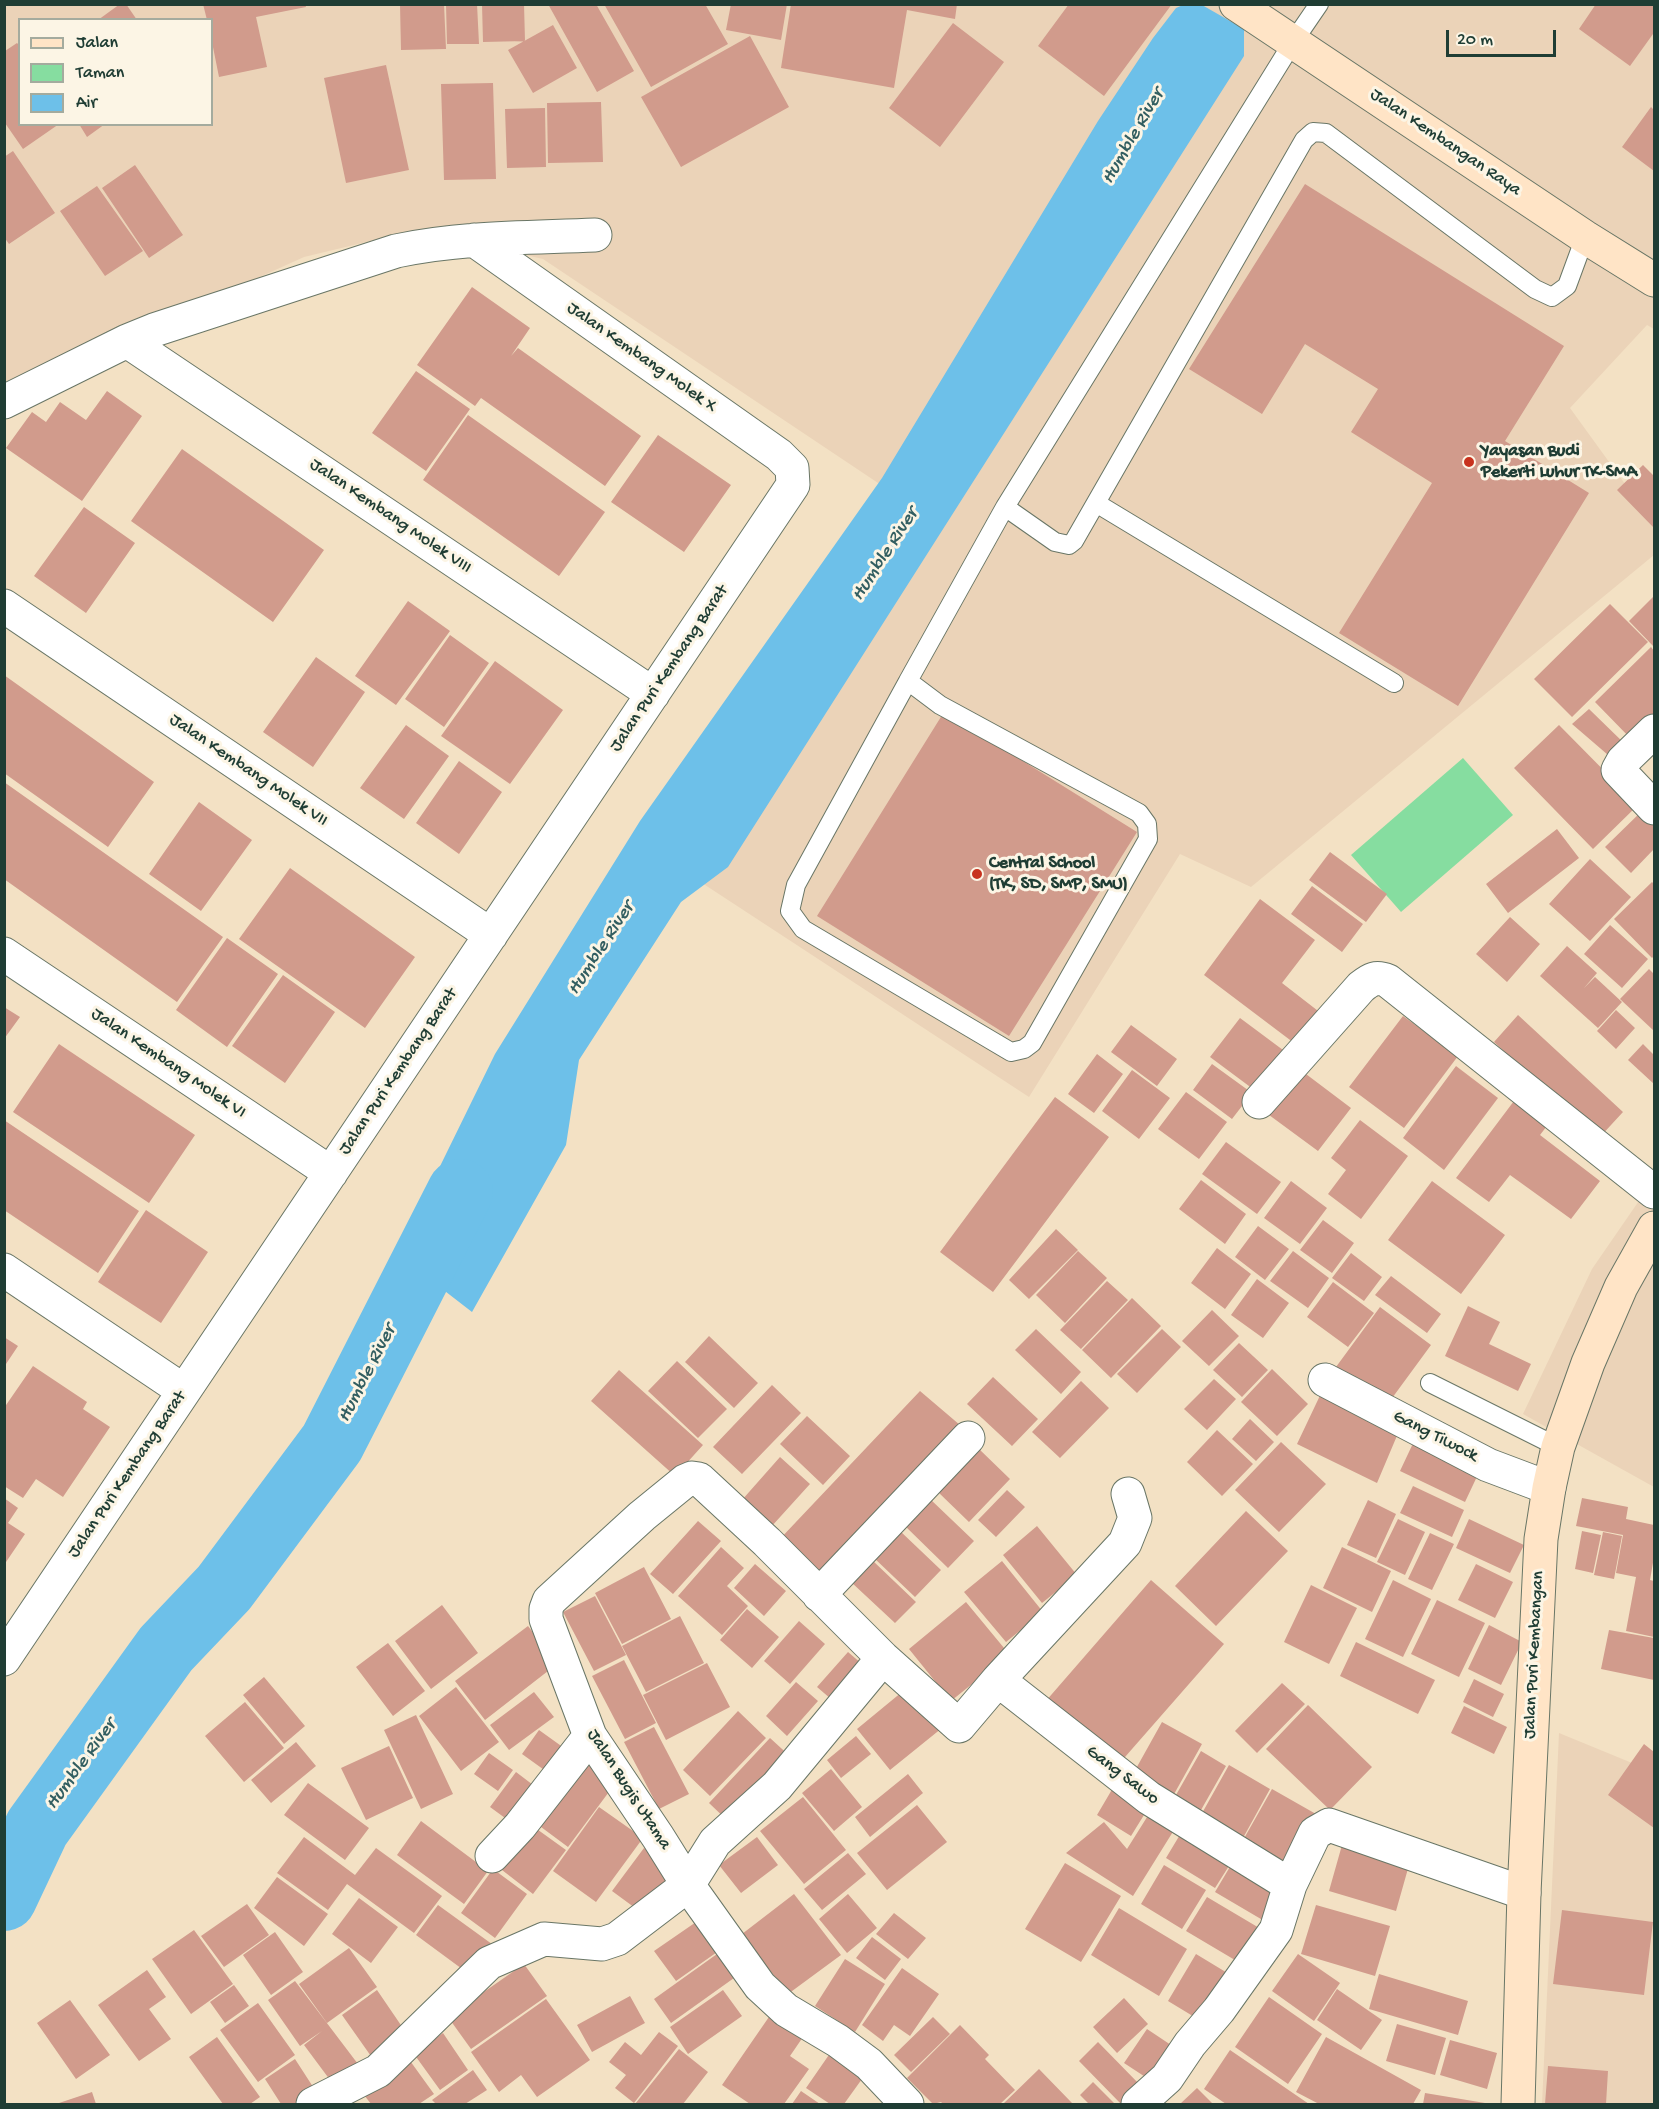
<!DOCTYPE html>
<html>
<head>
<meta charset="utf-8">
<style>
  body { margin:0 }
  #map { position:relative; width:1659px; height:2109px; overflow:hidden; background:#f3e1c4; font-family:"Gochi Hand",sans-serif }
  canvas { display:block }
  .frame { position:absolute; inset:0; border:6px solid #1f3d34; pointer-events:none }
  .legend { position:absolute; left:18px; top:18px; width:195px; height:108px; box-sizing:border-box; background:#fcf5e5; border:2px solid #a4ab9e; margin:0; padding:8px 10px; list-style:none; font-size:18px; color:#1f3d34 }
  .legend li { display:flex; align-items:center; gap:12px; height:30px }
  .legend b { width:30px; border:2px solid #a4ab9e }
  .scale { position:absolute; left:1446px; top:30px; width:110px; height:27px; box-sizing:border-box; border:3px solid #1f3d34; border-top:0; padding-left:8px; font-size:18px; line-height:21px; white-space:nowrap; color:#1f3d34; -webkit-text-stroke:4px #fcf5e5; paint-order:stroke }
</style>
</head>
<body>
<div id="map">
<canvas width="1659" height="2109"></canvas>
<div class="frame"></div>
<ul class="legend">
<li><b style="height:8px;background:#ffe4c6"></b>Jalan</li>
<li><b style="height:16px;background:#86dda0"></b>Taman</li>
<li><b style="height:16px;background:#6dc0e9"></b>Air</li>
</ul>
<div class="scale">20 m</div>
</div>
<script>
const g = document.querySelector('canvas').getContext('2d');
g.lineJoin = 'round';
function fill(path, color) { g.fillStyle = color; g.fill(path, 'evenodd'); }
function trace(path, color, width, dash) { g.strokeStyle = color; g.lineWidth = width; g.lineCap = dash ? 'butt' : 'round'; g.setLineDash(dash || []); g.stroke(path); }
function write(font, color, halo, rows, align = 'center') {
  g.font = font + ' "Gochi Hand",sans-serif'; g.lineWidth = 6; g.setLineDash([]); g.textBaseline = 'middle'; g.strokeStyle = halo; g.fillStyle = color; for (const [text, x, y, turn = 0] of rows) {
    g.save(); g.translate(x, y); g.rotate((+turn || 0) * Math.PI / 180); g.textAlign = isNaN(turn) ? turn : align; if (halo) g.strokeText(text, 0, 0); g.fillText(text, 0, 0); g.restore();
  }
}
const built = new Path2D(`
  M4,5h1650v324l-7,-4 -77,83 84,116v31l-403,332 -71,-33 -151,243 -356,-233 232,-363 -362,-242 -127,-29 -112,27 -299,135zM20,20h192v104h-192z
  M1654,1179v308l-131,-73 69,-145z
  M1559,1733l95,39v332h-112z`);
const green = new Path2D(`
  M1463,758l50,57 -112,97 -50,-57z`);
const water = new Path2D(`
  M1183,5h19l42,24v27l-516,811 -47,35 -102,158 -13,85 -94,167 -75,-58 98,-200 145,-233 242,-343 216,-357 55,-83 23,-30z`);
const river = new Path2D(`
  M4,1898l33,-70 129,-179 58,-61 108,-145 128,-251`);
const building = new Path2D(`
  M120,4h6l11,16h-39z
  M203,4h102l1,3 -50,10 11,50 -48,10 -7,-35v-22h-5z
  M400,4h44l2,45 -45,1z
  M446,4h31l2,40h-32z
  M482,4h42l1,37 -42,1z
  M548,4h48l38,67 -37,21z
  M604,4h101l23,40 -77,43z
  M731,4h56l-6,36 -55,-10z
  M791,4h166l-2,15 -48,-9 -13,78 -113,-20z
  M1069,4h103l-68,92 -66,-50z
  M1596,4h58v31l-1,-1 -23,32 -51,-37z
  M953,23l51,39 -64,85 -51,-39z
  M553,25l24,43 -44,25 -25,-43z
  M750,36l39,71 -108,60 -40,-70z
  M17,43l3,3v78h39l-36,25 -18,-26v-72z
  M386,65l23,105 -63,13 -22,-105z
  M493,83l3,96 -52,1 -3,-96z
  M601,102l2,60 -55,1 -1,-60z
  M1651,107l3,3v61l-32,-24z
  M545,108l1,59 -39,1 -2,-59z
  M79,124h26l-18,13z
  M13,151l42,62 -46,31 -5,-7v-80z
  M135,165l48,70 -34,23 -47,-70z
  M1305,184l259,162 -59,95 84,52 -131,213 -119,-73 93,-150 -81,-51 27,-43 -73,-45 -43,70 -73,-45z
  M97,186l46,65 -38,25 -45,-65z
  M472,287l58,41 -19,28 7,-8 123,88 -36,50 -124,-88 -6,8 -58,-41z
  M416,371l54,38 -44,62 -54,-38z
  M107,391l35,25 -60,85 -76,-53 26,-36 14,10 14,-20 26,18z
  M468,415l137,97 -46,64 -136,-96z
  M658,435l73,50 -47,67 -73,-50z
  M182,449l142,101 -51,72 -142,-101z
  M1643,465l11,11v52l-37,-38z
  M84,507l51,36 -49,70 -52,-37z
  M1654,596v51l-25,-26z
  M408,601l42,30 -54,74 -41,-29z
  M1610,604l38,38 -76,75 -38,-38z
  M450,635l39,28 -45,64 -39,-28z
  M1651,647l3,4v69l-21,21 -38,-39z
  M316,657l49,35 -52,75 -50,-35z
  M495,661l68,49 -53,74 -69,-48z
  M4,675l150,107 -46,65 -104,-74z
  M1589,709l38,37 -12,15 -43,-37z
  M944,712l193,120 -128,204 -192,-120z
  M406,725l43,31 -45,63 -44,-31z
  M1559,725l79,80 -45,44 -79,-81z
  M459,761l43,31 -43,62 -43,-31z
  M4,782l219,155 -46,65 -173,-123z
  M199,802l53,38 -51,71 -52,-37z
  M1645,808l9,10v31l-23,24 -26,-26z
  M1557,829l22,29 -71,55 -22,-29z
  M1330,852l57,42 -21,28 -57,-42z
  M1590,859l41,38 -41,44 -41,-37z
  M290,868l125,89 -50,71 -126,-89z
  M1652,882l2,2v72l-2,2 -38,-39z
  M1312,886l51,38 -21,28 -51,-38z
  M1260,899l55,41 -33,43 40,31 -24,32 -94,-71z
  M1510,917l30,27 -33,38 -31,-28z
  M1610,925l38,34 -26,29 -38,-34z
  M227,938l51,36 -51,73 -51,-37z
  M1567,946l30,27 -13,15 11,-11 27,25 -24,26 -58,-52z
  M1649,969l5,5v57l-34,-32z
  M283,975l52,37 -50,71 -53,-37z
  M4,1007l16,10 -16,22z
  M1616,1010l19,18 -19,21 -19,-18z
  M1518,1015l105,97 -24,26 -105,-96z
  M1403,1016l55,40 -54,72 -55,-41z
  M1240,1018l43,32 -30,39 -43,-32z
  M1131,1025l46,34 -20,27 -46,-34z
  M59,1044l136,91 -46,68 -136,-91z
  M1643,1044l11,11v29l-26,-24z
  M1097,1054l26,20 -29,39 -26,-19z
  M1212,1064l40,29 -20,26 -39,-29z
  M1456,1066l42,32 -54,72 -41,-32z
  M1298,1068l53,40 -33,43 -53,-39z
  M1132,1070l38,28 -31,41 -37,-28z
  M1186,1092l41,30 -28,37 -41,-30z
  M1520,1093l33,25 -13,17 60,46 -29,38 -61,-44 -21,27 -33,-24z
  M1055,1097l54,40 -116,155 -53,-40z
  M4,1120l135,91 -41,62 -94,-63z
  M1360,1120l48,36 -47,63 -33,-25 18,-24 -15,-12z
  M1226,1142l55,40 -24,32 -55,-40z
  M1201,1180l45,34 -21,30 -46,-35z
  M1291,1181l36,27 -27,36 -36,-26z
  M1432,1181l73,54 -44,59 -73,-54z
  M146,1210l62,42 -47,71 -63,-41z
  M1323,1220l31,23 -22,30 -32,-23z
  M1258,1226l31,23 -24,31 -30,-23z
  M1056,1229l22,21 -49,49 -20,-19z
  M1217,1248l34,26 -26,35 -34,-26z
  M1078,1251l29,27 -42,45 -29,-28z
  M1293,1251l36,27 -21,30 -38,-27z
  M1351,1253l31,24 -18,24 -32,-23z
  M1391,1276l50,38 -14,19 -52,-38z
  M1257,1279l32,24 -26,35 -32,-23z
  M1107,1281l21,19 -47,49 -21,-19z
  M1333,1282l41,31 -26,34 -41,-30z
  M1132,1298l29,28 -50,52 -29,-28z
  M1468,1306l32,16 -11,22 42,20 -13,27 -73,-35z
  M1380,1307l51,38 -44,60 -51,-38z
  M1212,1310l27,26 -30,30 -27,-25z
  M1036,1329l45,43 -20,22 -46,-44z
  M1162,1329l19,18 -44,46 -20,-19z
  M709,1336l49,47 -24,25 -49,-46z
  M4,1337l14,9 -14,21z
  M1239,1343l29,27 -26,27 -29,-27z
  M677,1361l50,48 -29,29 -50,-47z
  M33,1366l54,36 -4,7 27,18 -47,70 -27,-18 -13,19 -19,-12v-78z
  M1272,1369l36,35 -31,32 -36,-34z
  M619,1370l84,75 -28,31 -84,-75z
  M993,1377l45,42 -26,27 -45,-42z
  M1214,1379l22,20 -29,31 -23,-21z
  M1081,1381l28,27 -49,50 -28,-26z
  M772,1385l29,28 -59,61 -29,-27z
  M1325,1385l74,46 -22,52 -80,-39z
  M920,1391l47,40 -151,147 -38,-37z
  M807,1416l43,40 -27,29 -43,-41z
  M1250,1419l24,23 -18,19 -24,-22z
  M1217,1430l36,34 -31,32 -35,-34z
  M1416,1437l65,31 -16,34 -65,-31z
  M1281,1442l45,42 -47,48 -44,-42z
  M978,1448l32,31 -41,43 -31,-30z
  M780,1457l30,27 -39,43 -29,-27z
  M1413,1486l51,24 -12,27 -52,-24z
  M1007,1490l18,17 -29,30 -18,-17z
  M4,1498l14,10 -10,15 17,11 -21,31z
  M929,1498l45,43 -26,27 -44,-43z
  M1582,1498l46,9 -2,12 28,6v32l-4,23 4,1v56l-28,-6 10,-54 -20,-4 7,-38 -47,-9z
  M1368,1500l28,14 -20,44 -29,-13z
  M1246,1511l42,40 -72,75 -41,-40z
  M1398,1519l27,13 -20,43 -28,-13z
  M1469,1519l55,26 -14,28 -54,-25z
  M698,1521l23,20 -48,53 -23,-20z
  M1037,1526l40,49 -35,28 -39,-48z
  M899,1530l42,40 -26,27 -42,-40z
  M1582,1531l19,4 -8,38 -18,-4z
  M1603,1532l19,4 -8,43 -20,-4z
  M1430,1533l24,11 -22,46 -24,-11z
  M721,1547l23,21 -17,18 21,20 -26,29 -44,-39z
  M1342,1547l49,24 -19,41 -49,-24z
  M872,1560l44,42 -21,21 -44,-41z
  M1002,1561l41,51 -37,30 -42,-50z
  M755,1564l31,27 -22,25 -30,-28z
  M1476,1564l37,18 -18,36 -37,-18z
  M644,1567l27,52 -49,25 -27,-51z
  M1151,1580l73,64 -106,121 -73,-63z
  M1393,1580l38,19 -28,58 -38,-18z
  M1311,1585l46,23 -28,56 -45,-22z
  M595,1596l31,59 -32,16 -31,-59z
  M1437,1600l48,23 -26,54 -48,-23z
  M966,1602l43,52 -58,47 -42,-52z
  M442,1605l36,48 -47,36 -36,-48z
  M747,1609l32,28 -27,31 -32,-28z
  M680,1616l24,47 -58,29 -24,-46z
  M799,1621l26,23 -35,40 -26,-23z
  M1489,1625l33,17 -21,43 -33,-16z
  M528,1626l29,38 -72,56 -30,-39z
  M1609,1630l45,8v42l-53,-11z
  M1356,1642l79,38 -17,34 -78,-38z
  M388,1643l37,48 -32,25 -37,-49z
  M848,1652l21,18 -31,35 -21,-18z
  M624,1660l32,63 -31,16 -33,-63z
  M707,1663l23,44 -64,33 -23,-45z
  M264,1677l41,49 -21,18 -41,-49z
  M1474,1679l30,15 -11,23 -30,-15z
  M796,1682l22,19 -31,35 -21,-20z
  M1282,1683l23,21 -48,49 -22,-22z
  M456,1687l43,55 -38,29 -42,-55z
  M908,1687l34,41 -52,42 -33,-41z
  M534,1692l20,25 -45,33 -19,-25z
  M245,1702l39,46 -40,34 -39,-46z
  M1308,1705l64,62 -42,43 -64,-61z
  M1464,1706l43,21 -13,27 -43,-21z
  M738,1711l28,27 -56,58 -27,-26z
  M416,1715l37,79 -32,15 -37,-79z
  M1162,1722l40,22 -29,52 -40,-22z
  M654,1727l35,67 -30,15 -35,-67z
  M539,1730l32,23 -17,24 -32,-23z
  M856,1736l15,18 -30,24 -14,-18z
  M770,1738l23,21 -61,66 -23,-22z
  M296,1742l20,24 -45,37 -20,-23z
  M1644,1744l10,8v76l-46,-33z
  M389,1746l24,52 -47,22 -25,-52z
  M1201,1751l25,15 -25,44 -25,-15z
  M489,1753l24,17 -15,21 -24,-17z
  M586,1758l31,23 -49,66 -31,-23z
  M1229,1765l41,24 -27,49 -42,-23z
  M831,1769l31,38 -28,24 -32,-38z
  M516,1772l25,19 -25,35 -26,-19z
  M908,1774l15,19 -53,44 -15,-20z
  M1117,1781l35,21 -21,34 -34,-21z
  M308,1783l61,45 -24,32 -61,-45z
  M1272,1789l51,29 -30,53 -51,-29z
  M803,1797l43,53 -42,34 -44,-53z
  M917,1805l30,37 -60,48 -30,-37z
  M1154,1806l25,16 -46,74 -67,-43 38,-31 23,27z
  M599,1807l44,31 -47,64 -43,-31z
  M421,1821l67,50 -24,33 -67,-49z
  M534,1827l32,23 -33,44 -31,-24z
  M1184,1828l50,30 -19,30 -49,-30z
  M304,1837l51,38 21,-27 66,48 -28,37 -67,-49 -19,26 -51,-37z
  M757,1837l21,28 -37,28 -22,-28z
  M1344,1838l67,20 -15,53 -67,-20z
  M644,1848l30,22 -32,43 -30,-22z
  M848,1853l18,21 -44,36 -18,-21z
  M1234,1860l51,29 -19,33 -51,-30z
  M1065,1863l56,33 -40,66 -56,-33z
  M1164,1865l42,25 -24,39 -41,-25z
  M493,1869l34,25 -32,44 -34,-25z
  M277,1877l51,37 -24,32 -50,-38z
  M794,1894l47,61 -53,39 -46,-60z
  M848,1894l29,34 -30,25 -28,-34z
  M1207,1897l59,35 -21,34 -59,-35z
  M359,1898l39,29 -27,36 -39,-29z
  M247,1904l22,31 -45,32 -23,-31z
  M438,1905l58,42 -23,30 -57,-42z
  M1316,1905l74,21 -15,50 -74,-22z
  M1119,1908l68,41 -28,47 -68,-41z
  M1562,1910l91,12 -9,73 -91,-11z
  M894,1913l32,25 -18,21 -32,-25z
  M699,1920l21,30 -44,31 -22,-30z
  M194,1930l39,54 -42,30 -39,-55z
  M275,1932l28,40 -32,23 -28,-40z
  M872,1937l29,22 -16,21 -29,-22z
  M349,1948l28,39 -50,36 -28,-39z
  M717,1954l17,24 -63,45 -17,-24z
  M1196,1954l33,20 -28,47 -33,-20z
  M1298,1954l42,29 -26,38 -42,-30z
  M845,1959l40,25 -30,48 -40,-26z
  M524,1964l23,32 -76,53 -23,-32z
  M902,1968l37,26 -29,42 -16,-11 -11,16 -21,-16z
  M147,1970l19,27 -17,12 22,30 -32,22 -41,-56z
  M1379,1974l89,27 -10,34 -89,-26z
  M295,1981l66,87 -25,20 -32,-43 18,-14 -22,15 -32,-46z
  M234,1985l15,21 -24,17 -15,-21z
  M1337,1989l45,31 -21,30 -44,-30z
  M377,1990l30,44 -34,25 -31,-44z
  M723,1990l19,26 -54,38 -18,-27z
  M630,1996l15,27 -53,29 -15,-27z
  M1269,1997l53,37 -34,50 -53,-37z
  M1124,1998l24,26 -31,29 -24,-26z
  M546,1999l44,61 -53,37 -16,-22 -22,17 -28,-40z
  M70,2000l40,55 -34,24 -39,-56z
  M258,2003l37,52 -37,27 -38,-52z
  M771,2014l32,23 -13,19 19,13 -25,35h-34l-28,-19z
  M933,2017l17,17 -39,38 -17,-17z
  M1397,2024l49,14 -11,37 -49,-14z
  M960,2025l29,30 -4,4 30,31 -15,14h-57l-2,-2 -8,2 -26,-26z
  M1147,2029l33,22 -24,33 -32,-21z
  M659,2032l19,14 -44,57 -19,-15 11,-13 -17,-13 16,-20 16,13z
  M443,2033l25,37 -28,20 -26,-36z
  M217,2037l43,60 -10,7h-27l-34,-47z
  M1326,2037l95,53 -8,14h-94l-23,-12z
  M1450,2040l47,13 -10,36 -47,-14z
  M1098,2042l44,45 -18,17h-3l-42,-43z
  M679,2049l29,23 -25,32h-48z
  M833,2049l34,23 -23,32h-14l-24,-16z
  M1230,2050l79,54h-83l-22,-15z
  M408,2058l26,36 -15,10h-48l-10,-13z
  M295,2059l22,34 -17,11h-19l-16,-25z
  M1548,2066l60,5 -2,33h-61z
  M1039,2069l33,34 -2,1h-67z
  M473,2070l14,20 -22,14h-29l-4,-4z
  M1093,2082l22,22h-26l-9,-9z
  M1197,2088l16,16h-33z
  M801,2091l19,13h-28z
  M92,2092l4,12h-40z
  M1425,2093l60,10v1h-62z`);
const lane = new Path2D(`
  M1096,503l298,180
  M1005,507l50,35 14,3 5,-4 230,-401 9,-8 13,1 209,156 17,8 15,-11 18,-49
  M908,681l-112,204 -6,26 13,18 208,123 13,-3 8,-6 116,-204 -1,-15 -8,-11 -199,-108 -32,-24 97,-174 288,-465 26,-38
  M1430,1383l128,64`);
const street = new Path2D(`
  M127,341l526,353
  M4,402l123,-61 27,-11 242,-79c66,-14 132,-13 199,-16
  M4,606l487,329
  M1654,731l-31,30 -5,9 36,38
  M4,954l327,219
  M1259,1102l102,-115c10,-8 15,-11 27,-6l266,211
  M4,1270l180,121
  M1325,1380l163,85 61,23
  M819,1595l149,-157
  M4,1659l789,-1174 -1,-17 -13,-13 -305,-215
  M998,1680l127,-137 10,-25 -7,-24
  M492,1856l28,-30 70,-90
  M313,2104l65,-33 111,-108 55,-24 58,5 15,-5 71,-54 27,-43 62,-56 106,-128
  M907,2104l-38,-40 -31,-23 -52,-31 -26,-24 -72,-101 -30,-48 -68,-101 -44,-117v-10l3,-8 93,-85 43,-35 7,-3 7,1 68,63 116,116 76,68 39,-46 151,118 141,87 25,-52 14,-8 195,68
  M1138,2104l29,-26 23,-34 29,-34 57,-80 14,-45`);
const secondary = new Path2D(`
  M1236,4l349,233 69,43
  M1518,2104l6,-211 17,-354 8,-51 9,-41 30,-84 33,-76 33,-59`);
const markers = [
  [1469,462,6,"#c8321e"],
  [977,874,6,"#c8321e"]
];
const streetNames = [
  ["Jalan Kembangan Raya",1445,143,34],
  ["Jalan Kembang Molek X",641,358,35],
  ["Jalan Kembang Molek VIII",390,517,34],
  ["Jalan Puri Kembang Barat",670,669,-56],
  ["Jalan Kembang Molek VII",248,771,34],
  ["Jalan Kembang Molek VI",168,1064,34],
  ["Jalan Puri Kembang Barat",399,1072,-56],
  ["Gang Tiwock",1435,1437,27],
  ["Jalan Puri Kembang Barat",128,1475,-56],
  ["Jalan Puri Kembangan",1535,1655,-87],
  ["Gang Sawo",1122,1776,37],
  ["Jalan Bugis Utama",628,1790,57]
];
const poiNames = [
  ["Yayasan Budi",1481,452],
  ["Pekerti Luhur TK-SMA",1481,473],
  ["Central School",989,864],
  ["(TK, SD, SMP, SMU)",989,885]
];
const waterNames = [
  ["Humble River",1134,137,-60],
  ["Humble River",886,555,-57],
  ["Humble River",602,949,-57],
  ["Humble River",368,1374,-63],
  ["Humble River",82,1765,-54]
];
fill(built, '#ebd3b8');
fill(green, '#86dda0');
fill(water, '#6dc0e9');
trace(river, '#6dc0e9', 66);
fill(building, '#d19b8c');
trace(lane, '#697666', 20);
trace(street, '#697666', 35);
trace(secondary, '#697666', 35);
trace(lane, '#fff', 18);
trace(street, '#fff', 33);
trace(secondary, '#ffe4c6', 33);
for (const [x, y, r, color] of markers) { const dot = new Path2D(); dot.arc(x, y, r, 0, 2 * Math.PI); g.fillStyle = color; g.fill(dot); trace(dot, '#fcf5e5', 2); }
write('18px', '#1f3d34', '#fcf5e5', streetNames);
write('bold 18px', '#1f3d34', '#fcf5e5', poiNames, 'left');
write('italic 20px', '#325e61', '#fcf5e5', waterNames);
</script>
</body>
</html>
